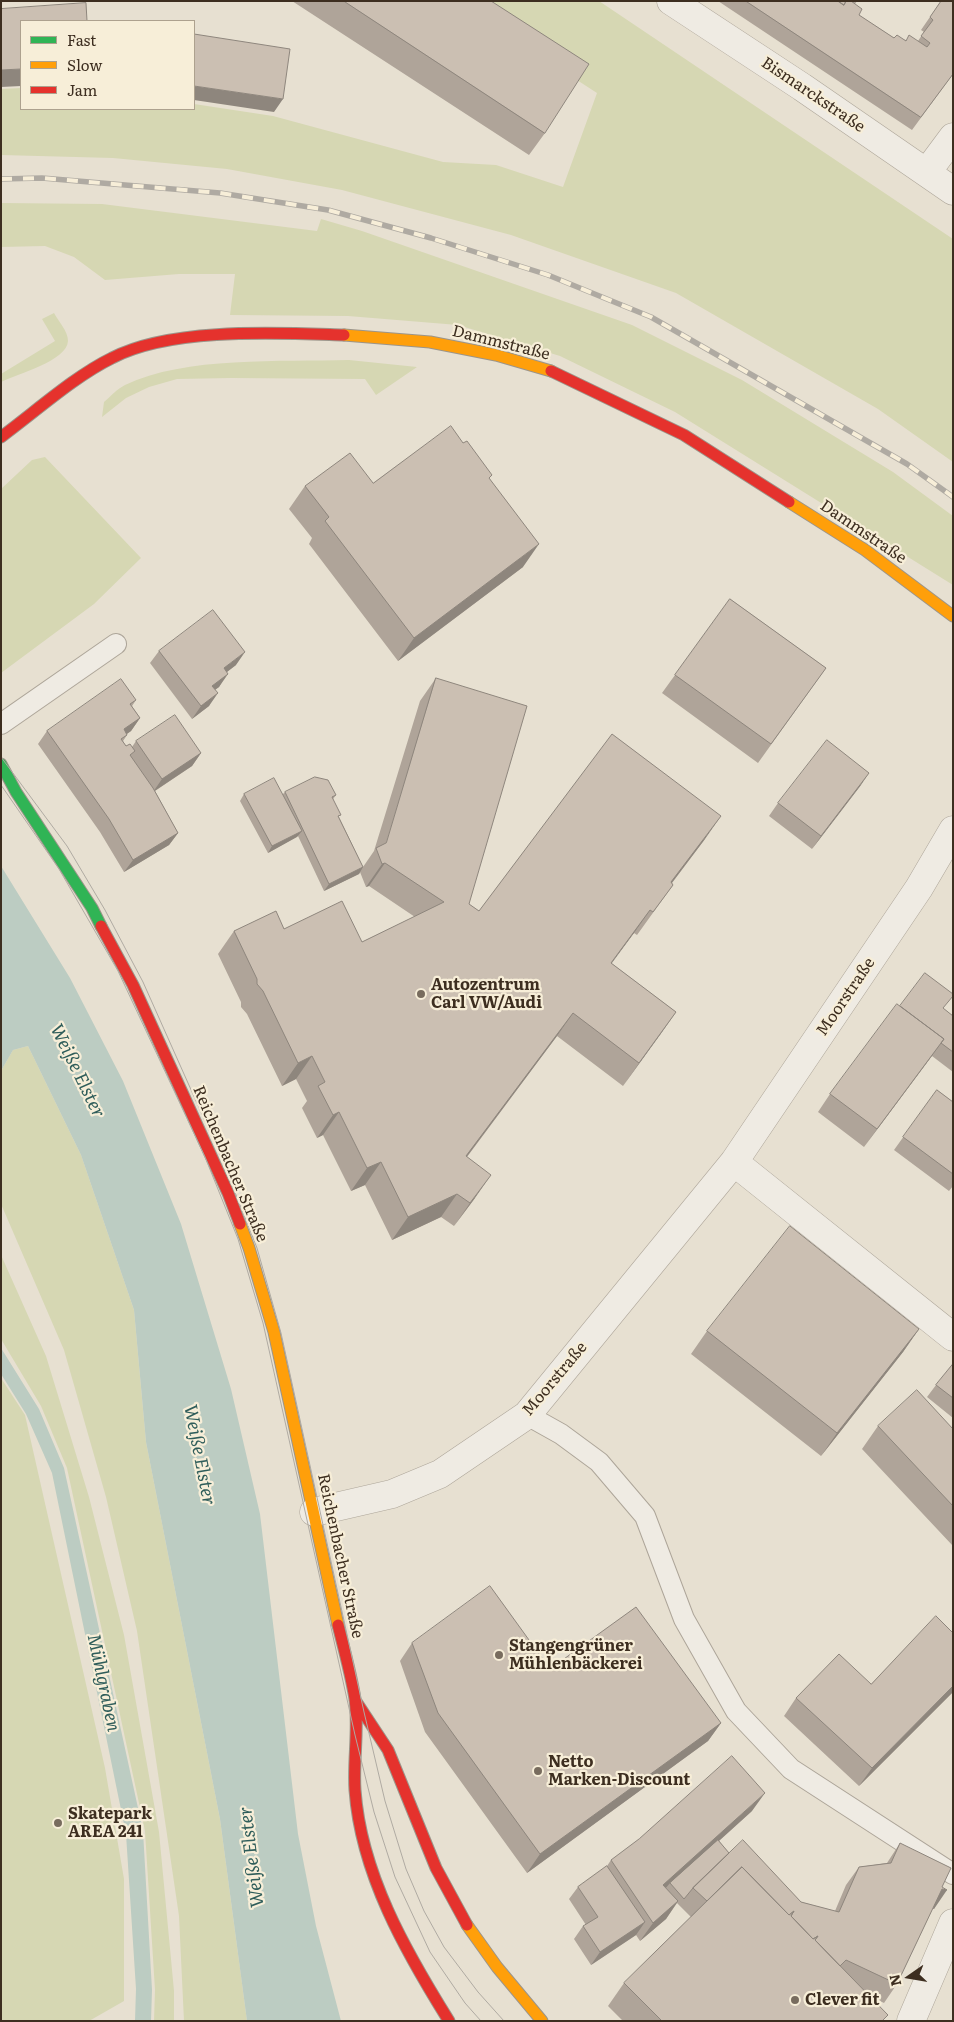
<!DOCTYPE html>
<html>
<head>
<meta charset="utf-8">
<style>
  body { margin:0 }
  #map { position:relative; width:954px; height:2022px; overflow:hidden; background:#e7e0d1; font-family:Literata,serif }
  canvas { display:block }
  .frame { position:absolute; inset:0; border:2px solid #3d2e20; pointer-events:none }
  .legend { position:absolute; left:20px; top:20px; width:175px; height:90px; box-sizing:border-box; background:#f7eed8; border:1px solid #ada18e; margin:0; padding:6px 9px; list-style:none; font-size:15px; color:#3d2e20 }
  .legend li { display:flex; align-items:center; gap:10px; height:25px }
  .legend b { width:25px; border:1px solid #ada18e }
  .north { position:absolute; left:884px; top:1952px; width:50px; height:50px; -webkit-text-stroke:4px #f7eed8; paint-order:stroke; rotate:257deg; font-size:14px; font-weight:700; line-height:20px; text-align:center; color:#3d2e20 }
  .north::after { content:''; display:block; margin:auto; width:18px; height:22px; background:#3d2e20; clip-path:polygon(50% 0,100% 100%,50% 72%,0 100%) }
</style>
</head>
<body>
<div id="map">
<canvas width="954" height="2022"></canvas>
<div class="frame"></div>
<ul class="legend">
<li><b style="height:6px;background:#30b455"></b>Fast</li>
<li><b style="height:6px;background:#ff9f0a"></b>Slow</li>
<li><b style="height:6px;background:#e5322d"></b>Jam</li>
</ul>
<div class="north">N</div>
</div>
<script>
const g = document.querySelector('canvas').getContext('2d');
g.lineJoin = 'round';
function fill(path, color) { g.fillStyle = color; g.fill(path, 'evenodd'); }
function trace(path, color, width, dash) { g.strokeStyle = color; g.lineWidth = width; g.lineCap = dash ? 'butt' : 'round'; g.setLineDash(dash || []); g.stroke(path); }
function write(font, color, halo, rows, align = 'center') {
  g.font = font + ' Literata,serif'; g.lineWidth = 4.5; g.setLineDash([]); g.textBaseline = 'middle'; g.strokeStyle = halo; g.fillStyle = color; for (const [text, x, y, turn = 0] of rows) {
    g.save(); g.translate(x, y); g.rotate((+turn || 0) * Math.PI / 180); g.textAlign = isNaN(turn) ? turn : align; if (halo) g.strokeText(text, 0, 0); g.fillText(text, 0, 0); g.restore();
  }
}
const green = new Path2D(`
  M455,1h144l354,238v223l-75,-53 -202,-116 -165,-58 -169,-45 -115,-21 -114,-11 -112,-3v-66l20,-1v21h173v-5l79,12 170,46 53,3 67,22 34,-94z
  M1,203l101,1 215,27 4,-12 41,12 270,94 110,55 151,92 60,44v69l-278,-173 -115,-56 -102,-31 -110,-9 -118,-1 5,-41h-56l-74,6 -31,-23 -29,-11 -44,1z
  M54,313c4,8 14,18 14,28 -1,20 -51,33 -67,41v-8l54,-33 -13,-22z
  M349,360l68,7 -41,28 -11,-16 -134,-1 -54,1 -28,8 -23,11 -24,19 2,-15c7,-6 13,-13 21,-17 60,-29 157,-23 224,-25z
  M45,457l96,101 -47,46 -93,69v-184l31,-29z
  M28,1046l53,109 53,155 12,132 74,377 27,202h-63l-5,-105 -42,-285 -31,-134 -42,-147 -63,-146v-133l12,-21z
  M1,1255l45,101 43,141 35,138 35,197 15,159v30h-20l1,-31 -10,-159 -78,-363 -26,-62 -40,-67z
  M1,1378l24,37 80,353 19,111v122l-35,20h-88z`);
const water = new Path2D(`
  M1,866l69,112 53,103 58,143 50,165 29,125 38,320 18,92 25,95h-94l-27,-202 -74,-377 -12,-132 -53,-155 -53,-109 -15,4 -12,21z
  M1,1348l38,61 25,59 79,363 9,159 -1,31h-16l1,-32 -10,-155 -74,-361 -26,-59 -25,-40z`);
const lane = new Path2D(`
  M1,724l115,-80
  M527,1415l34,19 38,28 46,54 39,103 52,92 55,58 162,105`);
const street = new Path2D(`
  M671,1l131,86 151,104
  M927,172l26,-35
  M734,1162l219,175
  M314,1512l78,-18 48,-20 87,-59 207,-253 185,-274 34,-58
  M911,2021l42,-98`);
const fast = new Path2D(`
  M1,764l15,28 76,116 9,18`);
const slow = new Path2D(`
  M344,335l86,7 66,13 55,16
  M789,502l76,48 88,66
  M240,1224l9,24 25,84 64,293
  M467,1925l30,42 45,54`);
const jam = new Path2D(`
  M551,371l133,64 105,67
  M1,437c34,-25 74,-61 111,-79 59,-31 166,-25 232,-23
  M101,926l32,59 95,208 12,31
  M338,1625c6,24 13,49 17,74 4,30 -2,61 0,91 6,84 51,162 94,231
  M355,1700l33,50 48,118 31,57`);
const tram = new Path2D(`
  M1,757l66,89 38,64 38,72 78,175 36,91 24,85 83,379 21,89 21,68 18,42 20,36 34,45 26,29
  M1,785l58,84 59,102 87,186 33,82 25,84 92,412 19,77 21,65 35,75 35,51 16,18`);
const rail = new Path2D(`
  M1,179l41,-1 178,15 108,17 103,28 117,37 103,42 256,147 46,33`);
const wall = new Path2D(`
  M292,1h199l54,132 -16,22z
  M718,1h139l-2,3 4,11 35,23 12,2 12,1 6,-9 -3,-2 20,-29h12v73l-41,56z
  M490,479l33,88 -125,94 -89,-117 3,-6 -23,-29 16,-23z
  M730,599l96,69 -68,95 -96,-70z
  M159,651l77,14 -9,7 -8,15 -4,3 -6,16 -17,13 -42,-56z
  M436,678l33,226 10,7 226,-72 -33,44 1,2 -36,50 -3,-2 -23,30 65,49 -53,74 -66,-50 -90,121 8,41 -21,28 -13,-9 -49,23 -27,-55 -14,6 -28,-56 -6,3 -15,-30 5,-7 -11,-22 -14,7 -35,-72 -6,-7v-5l-23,-48 16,-23 50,-2 78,13 53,-25 -46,-31 -3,1 -6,-15 -1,2 -35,17 -26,-55 -30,17 -28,-52 4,-7h39l2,-2 51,3 -3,4 6,18 24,50 11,-16 46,-150z
  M136,700l-4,6 8,12 -9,13 -4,3v1l-4,6 3,5 6,1 4,-6 65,12 -9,13 -37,25 23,42 -9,12 -45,27 -24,-40 -62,-88 9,-13z
  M861,785l-49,64 -43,-33 9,-13z
  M900,1006l44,3 9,7v56l-21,-16 -68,91 -46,-35 12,-18z
  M937,1090l16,12v84l-4,5 -55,-41z
  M919,1329l-16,23 -82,104 -130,-102 16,-23z
  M953,1364v54l-26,-21 9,-12z
  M878,1426l75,3v117l-91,-97z
  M953,1633v59l-94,94 -75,-70 12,-18 75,-14z
  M412,1643l138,26 171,54 -13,18 -181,132 -102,-141 -25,-71z
  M752,1811l-33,30 10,12 72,49 34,9 11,-26 13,-18 28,-4 13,-20 42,44 -8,22 -1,-1 -36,76 -13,19 -14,-7 14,25h-261l-15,-15 16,-23 67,-66 -14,-14 -11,16 -26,22 -4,-6 -45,30 -17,-26 9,-13 3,-1 -17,-26 9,-12 29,-21 4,-6z`);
const shadedWall = new Path2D(`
  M21,69v17l-20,1v-17z
  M194,86l89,13 -9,13 -80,-12z
  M539,544l-16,23 -125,94 16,-23z
  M245,652l-9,13 -21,16 9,-13z
  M228,674l-9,13 -16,11 9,-12z
  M218,693l-9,13 -17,13 9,-13z
  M140,718l-9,13 -16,11 9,-13z
  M201,753l-9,13 -39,26 9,-13z
  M869,773l-8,12 -49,64 9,-13z
  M721,816l-16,23 -50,66 16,-23z
  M302,831l-5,6 -29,16 4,-7z
  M178,833l-9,12 -45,27 9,-12z
  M385,863l-16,23 -3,1 16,-23z
  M363,867l-4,7 -35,17 5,-7z
  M650,910l-16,23 -39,53 16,-23z
  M676,1012l-16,23 -37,51 16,-23z
  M573,1013l-16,23 -107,143 16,-23z
  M944,1039l-13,18 -67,90 13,-18z
  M312,1056l-16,23 -14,7 16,-23z
  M339,1112l-16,23 -6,3 16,-23z
  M381,1162l-16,23 -14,6 16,-23z
  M491,1175l-16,23 -21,28 16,-23z
  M457,1194l-16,23 -49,23 16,-23z
  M919,1329l-16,23 -82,104 16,-23z
  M953,1686v6l-94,94 13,-18z
  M721,1723l-13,18 -181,132 13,-19z
  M765,1793l-13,18 -81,73 -1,-1 -5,6 -2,-4z
  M942,1889l5,1 -13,19 -5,-2z
  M678,1901l-12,18 -26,22 13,-18z
  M645,1922l-9,13 -45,30 9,-13z`);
const building = new Path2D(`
  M344,1h147l98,63 -44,69z
  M746,1h92l6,4 2,-4h5l11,8 -3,6 35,23 3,-3 9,6 3,-6 18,12 3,-4 -9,-7 12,-16 -3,-3 11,-16h12v73l-32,43z
  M838,1h8l-2,4z
  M86,3l1,18h-66v48l-20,1v-61z
  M194,34l96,15 -7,50 -89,-13z
  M451,426l12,17 4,-2 25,34 -3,3 50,66 -125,94 -89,-117 4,-4 -24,-31 45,-33 23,30z
  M730,599l96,69 -55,76 -96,-69z
  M213,610l32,42 -21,16 4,6 -16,12 6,7 -17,13 -42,-55z
  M436,678l91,28 -58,198 10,7 133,-177 109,82 -50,66 2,3 -20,27 -3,-2 -39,53 65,49 -37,51 -66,-50 -107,143 25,19 -21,28 -13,-9 -49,23 -27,-55 -14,6 -28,-56 -6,3 -15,-29 7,-4 -13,-26 -14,7 -35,-72 -6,-7v-5l-23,-48 42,-20 8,18 58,-28 20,41 82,-40 -59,-39 -3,1 -6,-16 10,-5z
  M121,679l15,21 -6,4 10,14 -16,11 3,6 -6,4 5,7 4,-2 5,7 -5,4 23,33 25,45 -45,27 -24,-41 -62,-88z
  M175,715l26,38 -39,26 -26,-38z
  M827,740l42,33 -48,63 -43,-33z
  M315,777l13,3 8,15 -4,2 9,18 -3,1 25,51 -34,17 -44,-92z
  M274,778l28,53 -30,15 -28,-52z
  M925,973l28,21v2l-10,12 10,8v36l-12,-9 3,-4 -44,-33z
  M897,1004l47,35 -67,90 -47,-35z
  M937,1090l16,12v72l-50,-37z
  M790,1226l129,103 -82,104 -130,-102z
  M953,1364v34l-17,-13z
  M917,1390l36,39v77l-75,-80z
  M490,1586l60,83 86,-62 85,116 -181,131 -102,-141 -26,-70z
  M936,1616l17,17v53l-81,82 -76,-70 43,-44 32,30z
  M732,1756l33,37 -102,92 15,16 -25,22 -42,-63 28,-21z
  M718,1840l11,13 -36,35 -9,11 -14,-16z
  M743,1840l58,62 38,10 20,-45 32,-4 9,-20 51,25 -9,19 5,3 -5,-1 -45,95 -51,-24 -6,6 -25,-26 3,-4 -5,3 -22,-23 3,-5 -5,4 -47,-48 -35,34 -14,-13z
  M607,1866l38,56 -45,30 -17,-26 15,-9 -20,-30z
  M742,1867l47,48 5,-4 -3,5 22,23 5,-3 -3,4 73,75 -6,6h-220l-38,-38z`);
const markers = [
  [421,994,5,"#786c5e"],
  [499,1655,5,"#786c5e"],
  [538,1771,5,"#786c5e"],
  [58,1823,5,"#786c5e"],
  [795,2000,5,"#786c5e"]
];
const streetNames = [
  ["Bismarckstraße",813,95,34],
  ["Dammstraße",501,343,14],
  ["Dammstraße",863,532,34],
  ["Moorstraße",846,997,-56],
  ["Reichenbacher Straße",230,1164,67],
  ["Moorstraße",555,1379,-50],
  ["Reichenbacher Straße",340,1556,78]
];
const poiNames = [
  ["Autozentrum",431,985],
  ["Carl VW/Audi",431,1003],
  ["Stangengrüner",509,1646],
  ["Mühlenbäckerei",509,1664],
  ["Netto",548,1762],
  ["Marken-Discount",548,1780],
  ["Skatepark",68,1814],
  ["AREA 241",68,1832],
  ["Clever fit",805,2000]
];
const waterNames = [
  ["Weiße Elster",77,1071,64],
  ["Weiße Elster",199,1455,79],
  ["Mühlgraben",103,1683,78],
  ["Weiße Elster",252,1857,-97]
];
fill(green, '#d6d7b3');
fill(water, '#bcccc2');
trace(lane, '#ada599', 22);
trace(street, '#ada599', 29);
trace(fast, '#9c958a', 13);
trace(slow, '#9c958a', 13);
trace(jam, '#9c958a', 13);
trace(lane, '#efebe3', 20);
trace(street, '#efebe3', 28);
trace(fast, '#30b455', 11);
trace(slow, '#ff9f0a', 11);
trace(jam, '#e5322d', 11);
trace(tram, '#afaaa2', 1);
trace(rail, '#afaaa2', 5.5);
trace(rail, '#f7eed8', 4, [11]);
fill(wall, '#afa499');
fill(shadedWall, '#8e867d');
fill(building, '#cbbfb2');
trace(building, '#8e867d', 1);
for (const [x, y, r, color] of markers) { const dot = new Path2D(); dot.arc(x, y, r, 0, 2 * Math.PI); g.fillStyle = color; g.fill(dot); trace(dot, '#f7eed8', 2); }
write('16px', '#3d2e20', '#f7eed8', streetNames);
write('bold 16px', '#3d2e20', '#f7eed8', poiNames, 'left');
write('italic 18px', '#2f5d5a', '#f7eed8', waterNames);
</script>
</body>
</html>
